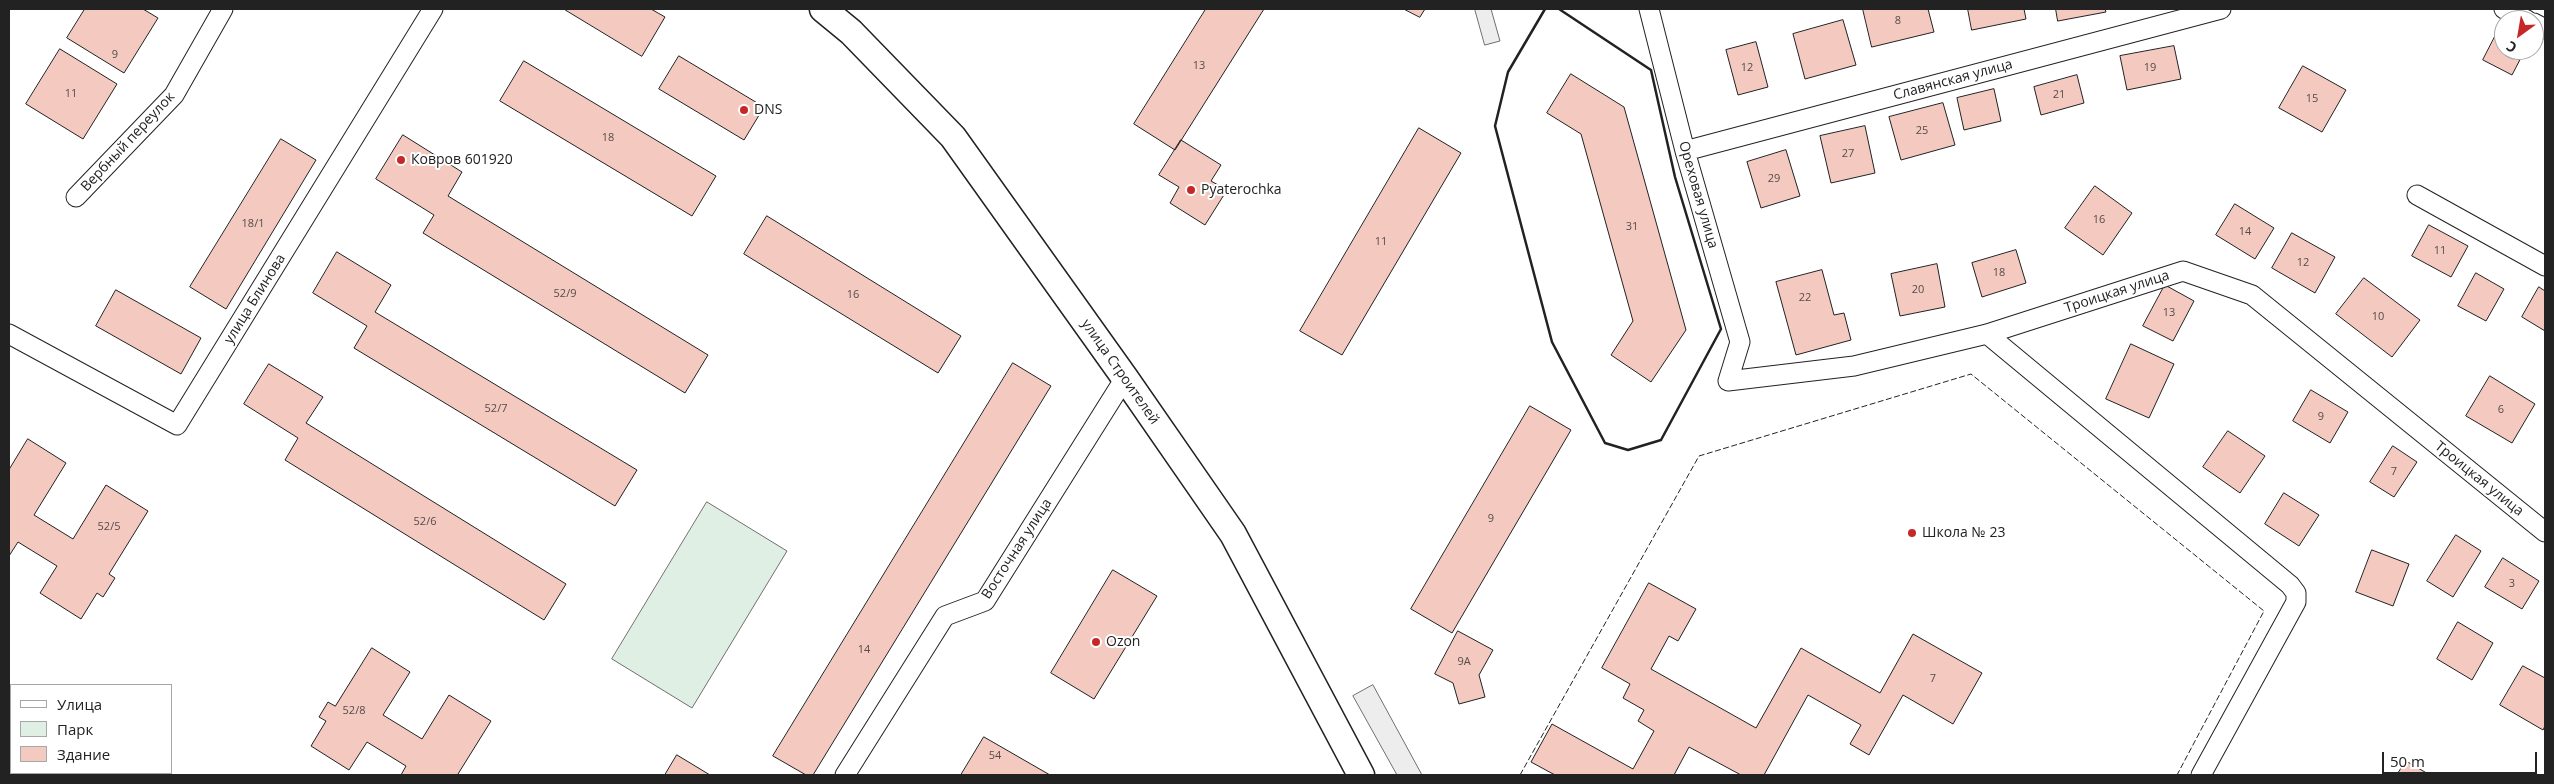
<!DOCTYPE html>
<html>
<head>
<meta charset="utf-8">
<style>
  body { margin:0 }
  #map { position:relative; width:2554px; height:784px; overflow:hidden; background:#fff; font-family:"Open Sans",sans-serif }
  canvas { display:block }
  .frame { position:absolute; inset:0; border:10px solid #222; pointer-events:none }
  .legend { position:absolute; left:10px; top:684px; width:162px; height:90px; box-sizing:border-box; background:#fff; border:1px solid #a7a7a7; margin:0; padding:6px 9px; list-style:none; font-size:15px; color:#222 }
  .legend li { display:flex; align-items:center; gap:10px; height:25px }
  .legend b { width:25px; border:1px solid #a7a7a7 }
  .north { position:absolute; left:2494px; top:10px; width:50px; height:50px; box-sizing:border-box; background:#fff; border:1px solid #a7a7a7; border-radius:50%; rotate:212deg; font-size:14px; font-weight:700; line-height:20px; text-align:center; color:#222 }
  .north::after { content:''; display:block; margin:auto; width:18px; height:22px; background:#c62828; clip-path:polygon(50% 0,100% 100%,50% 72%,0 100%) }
  .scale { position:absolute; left:2382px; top:752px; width:155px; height:22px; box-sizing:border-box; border:2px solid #222; border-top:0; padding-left:6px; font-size:15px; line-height:18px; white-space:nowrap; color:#222; -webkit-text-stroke:4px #fff; paint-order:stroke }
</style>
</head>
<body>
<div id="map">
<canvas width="2554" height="784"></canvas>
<div class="frame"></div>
<ul class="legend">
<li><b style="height:6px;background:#fff"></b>Улица</li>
<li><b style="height:14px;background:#e0efe3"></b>Парк</li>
<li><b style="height:14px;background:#f3c9c0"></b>Здание</li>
</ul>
<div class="north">С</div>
<div class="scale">50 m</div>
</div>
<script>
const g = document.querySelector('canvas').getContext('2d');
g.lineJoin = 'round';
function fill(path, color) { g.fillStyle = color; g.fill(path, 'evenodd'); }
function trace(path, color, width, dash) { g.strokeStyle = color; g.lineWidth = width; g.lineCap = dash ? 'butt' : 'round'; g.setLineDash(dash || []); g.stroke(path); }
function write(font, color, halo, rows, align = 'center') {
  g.font = font + ' "Open Sans",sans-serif'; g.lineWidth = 4; g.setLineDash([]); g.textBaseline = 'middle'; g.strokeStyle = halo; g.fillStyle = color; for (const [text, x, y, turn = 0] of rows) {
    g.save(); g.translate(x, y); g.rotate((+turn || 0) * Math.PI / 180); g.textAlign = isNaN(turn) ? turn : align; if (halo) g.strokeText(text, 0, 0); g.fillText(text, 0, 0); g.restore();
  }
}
const green = new Path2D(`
  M707,502l80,49 -95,157 -80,-49z`);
const parking = new Path2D(`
  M1475,9h16l9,32 -15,4z
  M1373,685l49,90h-25l-44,-79z`);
const building = new Path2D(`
  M85,9h58l15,9 -34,55 -57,-35z
  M564,9h87l14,8 -23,39z
  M1206,9h58l-89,141 -41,-26z
  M1404,9h21l-5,8z
  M1863,9h65l6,23 -62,15z
  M1968,9h56l2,10 -54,11z
  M2056,9h49l1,3 -48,9z
  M1843,20l13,45 -51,14 -12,-45z
  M2502,23l2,1v26h21l-13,25 -29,-15z
  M1756,42l12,45 -30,8 -12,-45z
  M2174,46l7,33 -54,11 -7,-34z
  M60,49l57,35 -34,55 -57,-35z
  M679,56l85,51 -20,33 -85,-51z
  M524,61l192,115 -24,40 -192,-115z
  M2303,66l43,24 -24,42 -43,-24z
  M1571,74l53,33 62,223 -35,52 -40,-27 22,-34 -52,-187 -34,-21z
  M2077,75l7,28 -43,12 -7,-28z
  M1994,89l7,32 -37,9 -7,-32z
  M1943,103l12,42 -54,15 -12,-43z
  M1865,126l10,47 -44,10 -11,-47z
  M1419,128l42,25 -119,202 -42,-24z
  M403,135l59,37 -14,24 260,159 -23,38 -262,-160 11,-18 -58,-36z
  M281,139l35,21 -90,149 -36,-22z
  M1181,140l40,25 -10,16 16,9 -22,35 -35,-22 9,-16 -20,-12z
  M1786,150l14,46 -39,12 -14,-46z
  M2095,186l37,27 -29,42 -38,-27z
  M2235,204l39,24 -19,31 -39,-24z
  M767,216l194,120 -23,37 -194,-119z
  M2429,225l39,21 -17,31 -39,-21z
  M2292,233l43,24 -20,36 -43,-25z
  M2016,250l10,33 -44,14 -10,-34z
  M337,252l54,33 -16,27 262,158 -22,36 -261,-158 13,-22 -54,-33z
  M1937,264l8,43 -45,9 -9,-42z
  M1822,270l12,45 10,-2 7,27 -55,15 -20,-73z
  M2476,273l28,16 -18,32 -28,-15z
  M2364,278l56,42 -28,37 -56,-43z
  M2165,285l29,16 -21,40 -30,-15z
  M2539,287l6,4v40l-23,-14z
  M116,290l85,48 -20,36 -85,-48z
  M2131,344l43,20 -25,54 -43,-19z
  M1013,363l38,23 -238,389h-7l-33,-19z
  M269,364l54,33 -17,26 260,161 -22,36 -259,-160 13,-22 -54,-34z
  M2490,376l45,28 -23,39 -46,-27z
  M2311,390l37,22 -18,31 -37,-22z
  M1530,406l41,24 -119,203 -41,-24z
  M2228,431l37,25 -25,37 -37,-26z
  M28,439l38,24 -32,52 39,24 33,-54 42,26 -39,63 6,4 -12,19 -6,-4 -16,26 -41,-26 17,-27 -39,-24 -9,14v-86z
  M2393,446l24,16 -23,35 -24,-15z
  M2284,493l35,22 -20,31 -34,-22z
  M2456,535l25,16 -28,46 -26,-16z
  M2372,550l37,14 -16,42 -37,-14z
  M2503,558l36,23 -17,28 -37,-22z
  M1113,570l44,26 -63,103 -43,-26z
  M1649,583l47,26 -18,32 -9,-5 -18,33 105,59 45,-80 79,45 33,-59 69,39 -29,51 -50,-29 -34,60 -19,-11 11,-19 -53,-30 -44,80h-23l-52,-28 -15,28h-119l-24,-13 21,-38 81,45 21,-38 -16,-10 6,-11 -21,-12 7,-14 -28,-16z
  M2458,622l35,21 -21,37 -35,-21z
  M1458,631l35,19 -14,25 6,22 -26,7 -6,-21 -18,-9z
  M372,648l38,24 -27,43 39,24 27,-44 42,26 -33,53 1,1h-58l5,-9 -39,-24 -18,28 -38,-24 15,-25 -7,-4 9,-15 7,4z
  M2523,666l22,12v48l-2,4 -43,-25z
  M9,712l2,1v49l-2,-2z
  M984,737l66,38h-89z
  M677,755l33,20h-45z
  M2406,761l24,14h-33z
  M30,773h37l-1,2h-32z`);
const minor = new Path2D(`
  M1649,9l36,142 55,191 -12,39 126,-15 133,-32 196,-63 69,24 293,237
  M2504,9l23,11
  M2534,23l11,6
  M1685,151l536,-142
  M2417,195l128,71
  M76,197l98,-102 49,-86
  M9,334l168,91 256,-416
  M1987,334l303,251 6,8v9l-95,173
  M845,775l100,-159 40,-15 140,-223`);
const secondary = new Path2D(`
  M823,9l28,23 102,105 172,241 108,156 128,241`);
const fence = new Path2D(`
  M1520,775l179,-319 272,-82 293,237 -87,164`);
const wall = new Path2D(`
  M1545,9l-37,63 -13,54 57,216 53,101 23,7 33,-10 60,-111 -46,-152 -24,-107 -92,-61`);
const markers = [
  [744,110,5,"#c62828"],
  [401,160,5,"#c62828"],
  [1191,190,5,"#c62828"],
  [1912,533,5,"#c62828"],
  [1096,642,5,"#c62828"]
];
const numberNames = [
  ["8",1898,21],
  ["9",115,55],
  ["13",1199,66],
  ["12",1747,68],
  ["19",2150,68],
  ["11",71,94],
  ["21",2059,95],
  ["15",2312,99],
  ["25",1922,131],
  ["18",608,138],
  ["27",1848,154],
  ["29",1774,179],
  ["16",2099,220],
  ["18/1",253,224],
  ["31",1632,227],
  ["14",2245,232],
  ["11",1381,242],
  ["11",2440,251],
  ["12",2303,263],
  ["18",1999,273],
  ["20",1918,290],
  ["52/9",565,294],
  ["16",853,295],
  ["22",1805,298],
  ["13",2169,313],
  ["10",2378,317],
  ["52/7",496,409],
  ["6",2501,410],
  ["9",2321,417],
  ["7",2394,472],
  ["9",1491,519],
  ["52/6",425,522],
  ["52/5",109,527],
  ["3",2512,584],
  ["14",864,650],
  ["9А",1464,662],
  ["7",1933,679],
  ["52/8",354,711],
  ["54",995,756]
];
const streetNames = [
  ["Славянская улица",1953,80,-15],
  ["Вербный переулок",128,142,-47],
  ["Ореховая улица",1698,195,74],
  ["Троицкая улица",2117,292,-18],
  ["улица Блинова",255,299,-58],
  ["улица Строителей",1120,372,55],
  ["Троицкая улица",2479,479,39],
  ["Восточная улица",1017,549,-57]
];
const poiNames = [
  ["DNS",754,110],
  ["Ковров 601920",411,160],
  ["Pyaterochka",1201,190],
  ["Школа № 23",1922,533],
  ["Ozon",1106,642]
];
fill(green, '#e0efe3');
trace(green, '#6f6f6f', 1);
fill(parking, '#ededed');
trace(parking, '#6f6f6f', 1);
fill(building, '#f3c9c0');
trace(building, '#222', 1);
trace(minor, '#222', 21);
trace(secondary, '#222', 29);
trace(minor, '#fff', 19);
trace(secondary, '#fff', 26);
trace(fence, '#222', 1, [6, 2.5]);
trace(wall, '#222', 2.5);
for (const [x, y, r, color] of markers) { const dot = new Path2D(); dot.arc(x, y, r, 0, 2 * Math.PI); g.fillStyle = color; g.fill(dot); trace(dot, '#fff', 2); }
write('11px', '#564c4a', null, numberNames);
write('14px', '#222', '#fff', streetNames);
write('14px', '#222', '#fff', poiNames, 'left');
</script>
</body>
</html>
